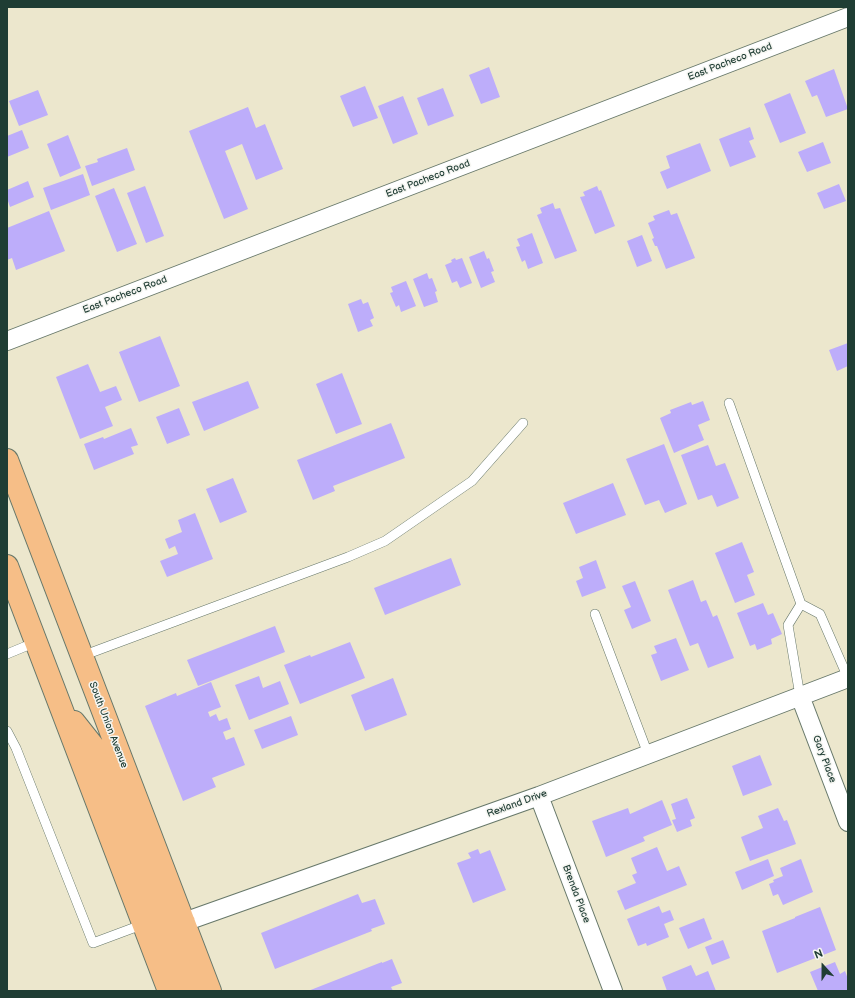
<!DOCTYPE html>
<html>
<head>
<meta charset="utf-8">
<style>
  body { margin:0 }
  #map { position:relative; width:855px; height:998px; overflow:hidden; background:#ece7cd; font-family:"Balsamiq Sans",sans-serif }
  canvas { display:block }
  .frame { position:absolute; inset:0; border:8px solid #1f3d34; pointer-events:none }
  .north { position:absolute; left:803px; top:946px; width:40px; height:40px; -webkit-text-stroke:3px #f6f6f2; paint-order:stroke; rotate:339deg; font-size:11px; font-weight:700; line-height:16px; text-align:center; color:#1f3d34 }
  .north::after { content:''; display:block; margin:auto; width:14px; height:18px; background:#1f3d34; clip-path:polygon(50% 0,100% 100%,50% 72%,0 100%) }
</style>
</head>
<body>
<div id="map">
<canvas width="855" height="998"></canvas>
<div class="frame"></div>
<div class="north">N</div>
</div>
<script>
const g = document.querySelector('canvas').getContext('2d');
g.lineJoin = 'round';
function fill(path, color) { g.fillStyle = color; g.fill(path, 'evenodd'); }
function trace(path, color, width, dash) { g.strokeStyle = color; g.lineWidth = width; g.lineCap = dash ? 'butt' : 'round'; g.setLineDash(dash || []); g.stroke(path); }
function write(font, color, halo, rows, align = 'center') {
  g.font = font + ' "Balsamiq Sans",sans-serif'; g.lineWidth = 3; g.setLineDash([]); g.textBaseline = 'middle'; g.strokeStyle = halo; g.fillStyle = color; for (const [text, x, y, turn = 0] of rows) {
    g.save(); g.translate(x, y); g.rotate((+turn || 0) * Math.PI / 180); g.textAlign = isNaN(turn) ? turn : align; if (halo) g.strokeText(text, 0, 0); g.fillText(text, 0, 0); g.restore();
  }
}
const building = new Path2D(`
  M489,67l11,30 -19,7 -12,-29z
  M834,69l14,40 -22,8 -9,-22 -5,2 -7,-16z
  M365,86l13,32 -25,9 -13,-31z
  M443,88l11,28 -26,10 -11,-28z
  M38,90l10,25 -29,11 -10,-25z
  M790,93l16,40 -26,10 -16,-39z
  M403,96l15,38 -25,10 -15,-38z
  M248,107l8,21 9,-4 18,45 -27,11 -14,-36 -17,7 23,58 -24,10 -35,-88z
  M750,127l4,12 -5,2 7,16 -26,10 -11,-28z
  M22,130l7,18 -22,9v-21z
  M68,135l13,33 -21,9 -13,-33z
  M823,142l8,21 -24,9 -9,-20z
  M700,143l11,28 -44,18 -7,-17 10,-4 -4,-12z
  M127,148l8,22 -43,16 -7,-20 13,-4 -1,-3z
  M83,174l7,21 -39,15 -8,-22z
  M28,181l6,16 -24,10 -3,-9v-8z
  M839,184l7,17 -22,8 -7,-16z
  M145,186l19,50 -18,7 -19,-50z
  M597,186l2,5 2,-1 14,36 -20,8 -15,-37 5,-1 -2,-4z
  M114,188l23,56 -20,8 -22,-56z
  M553,203l2,6 5,-1 17,43 -22,8 -18,-44 5,-2 -2,-5z
  M669,210l2,5 6,-2 18,45 -29,11 -9,-23h-2l-3,-7 2,-1 -6,-15 7,-3 -2,-4z
  M49,211l16,40 -49,19 -4,-12 -5,2v-32z
  M532,233l11,30 -15,6 -3,-9 -3,2 -6,-15 4,-1 -3,-7z
  M642,235l10,26 -15,6 -10,-26z
  M484,251l3,8 2,-1 5,13 -3,1 4,10 -14,6 -12,-31z
  M455,258l1,2 6,-2 10,25 -12,5 -3,-7 -5,2 -7,-18 7,-3 -1,-2z
  M427,273l2,6 3,-1 5,13 -2,1 3,10 -14,5 -11,-28z
  M406,281l10,25 -15,6 -2,-7 -3,2 -6,-14 3,-1 -2,-5z
  M361,299l2,5 5,-2 6,16 -4,2 3,6 -15,6 -10,-28z
  M160,336l20,50 -41,16 -20,-50z
  M848,343v23l-11,5 -8,-21z
  M88,364l12,28 16,-6 6,14 -17,7 8,19 -33,13 -24,-62z
  M342,373l20,51 -26,10 -20,-50z
  M248,381l11,27 -55,23 -12,-29z
  M703,401l7,19 -12,5 6,15 -30,13 -14,-35 11,-5 -1,-3 21,-8 1,3z
  M179,408l11,27 -23,9 -11,-27z
  M391,423l14,35 -72,28 2,5 -22,9 -16,-40z
  M131,428l7,17 -7,2 3,7 -40,16 -10,-26 19,-7 1,2z
  M664,444l23,60 -22,9 -6,-13 -14,5 -19,-46z
  M708,445l8,21 9,-3 14,35 -22,9 -5,-12 -14,5 -17,-45z
  M233,478l14,34 -27,11 -14,-34z
  M613,483l13,32 -50,19 -13,-31z
  M195,513l18,46 -46,18 -7,-16 18,-7 -3,-8 -6,3 -4,-10 17,-7 -4,-12z
  M742,542l12,30 -7,3 8,20 -20,8 -20,-50z
  M451,558l10,27 -76,30 -11,-27z
  M596,560l10,28 -24,9 -6,-16 7,-3 -4,-11z
  M693,580l8,22 5,-2 7,17 4,-2 17,43 -26,10 -10,-25 -8,3 -22,-56z
  M635,581l16,40 -19,8 -8,-19 7,-3 -9,-21z
  M763,603l5,12 5,-2 9,21 -11,5 1,5 -15,6 -2,-6 -5,2 -13,-33z
  M275,626l10,26 -87,34 -11,-26z
  M676,638l13,32 -28,11 -10,-26 6,-2 -3,-7z
  M350,642l15,36 -65,26 -16,-39 26,-10 1,2z
  M259,676l4,12 17,-7 9,23 -40,16 -14,-35z
  M393,678l14,37 -42,16 -14,-36z
  M211,682l10,25 -13,5 2,5 6,-3 3,7 8,-3 4,11 -8,3 3,8 8,-3 11,28 -33,13 4,9 -33,14 -38,-95 31,-13 1,3z
  M291,716l7,19 -36,14 -8,-19z
  M760,755l12,30 -29,11 -11,-30z
  M687,798l8,20 -5,2 2,6 -15,6 -5,-12 4,-1 -5,-15z
  M662,800l10,25 -29,12 2,4 -39,16 -14,-36 36,-13 2,6z
  M778,808l6,13 3,-1 9,24 -46,17 -9,-24 22,-9 -5,-12z
  M657,847l10,24 12,-5 8,19 -62,25 -8,-19 19,-8 -4,-8 5,-2 -6,-15z
  M478,849l2,5 10,-4 16,40 -33,13 -16,-40 14,-5 -3,-5z
  M768,859l6,17 -32,14 -7,-18z
  M801,859l12,33 -30,13 -5,-11 -5,2 -4,-12 5,-2 -1,-2 10,-4 -3,-8z
  M358,894l4,9 13,-4 10,25 -14,5 1,2 -97,38 -14,-36z
  M659,906l3,7 8,-3 4,10 -10,4 5,13 -22,9 -1,-3 -8,3 -11,-27z
  M820,907l16,43 -59,23 -15,-42 33,-13v-1z
  M704,918l8,21 -24,10 -9,-21z
  M723,940l7,18 -18,7 -7,-18z
  M392,959l10,24 -11,4 2,4h-85l74,-29v1z
  M835,962l5,12 5,-3 3,8v12h-30l-8,-19z
  M691,965l5,11 12,-5 8,20h-49l-5,-14z`);
const service = new Path2D(`
  M729,403l72,201 19,10 28,64
  M595,614l53,140
  M7,654l29,-12
  M82,656l266,-99 37,-16 87,-60 51,-58
  M800,696l-12,-71 13,-21
  M7,731l9,17 77,195 51,-19`);
const minor = new Path2D(`
  M7,341l841,-324
  M800,696l48,126
  M539,796l74,195
  M184,922l355,-126 309,-118`);
const primary = new Path2D(`
  M7,460l203,531
  M7,566l162,425
  M74,722l23,29 59,151c8,14 11,19 28,20
  M144,924c3,0 7,-1 10,0 15,5 30,52 36,67`);
const streetNames = [
  ["East Pacheco Road",730,62,-21],
  ["East Pacheco Road",428,179,-21],
  ["East Pacheco Road",125,295,-21],
  ["South Union Avenue",108,725,69],
  ["Gary Place",824,759,69],
  ["Rexland Drive",517,804,-20],
  ["Brenda Place",576,894,69]
];
fill(building, '#bdadfa');
trace(service, '#67786a', 10);
trace(minor, '#67786a', 20);
trace(primary, '#67786a', 24);
trace(service, '#fff', 9);
trace(minor, '#fff', 18);
trace(primary, '#f6be87', 22);
write('10px', '#1f3d34', '#f6f6f2', streetNames);
</script>
</body>
</html>
